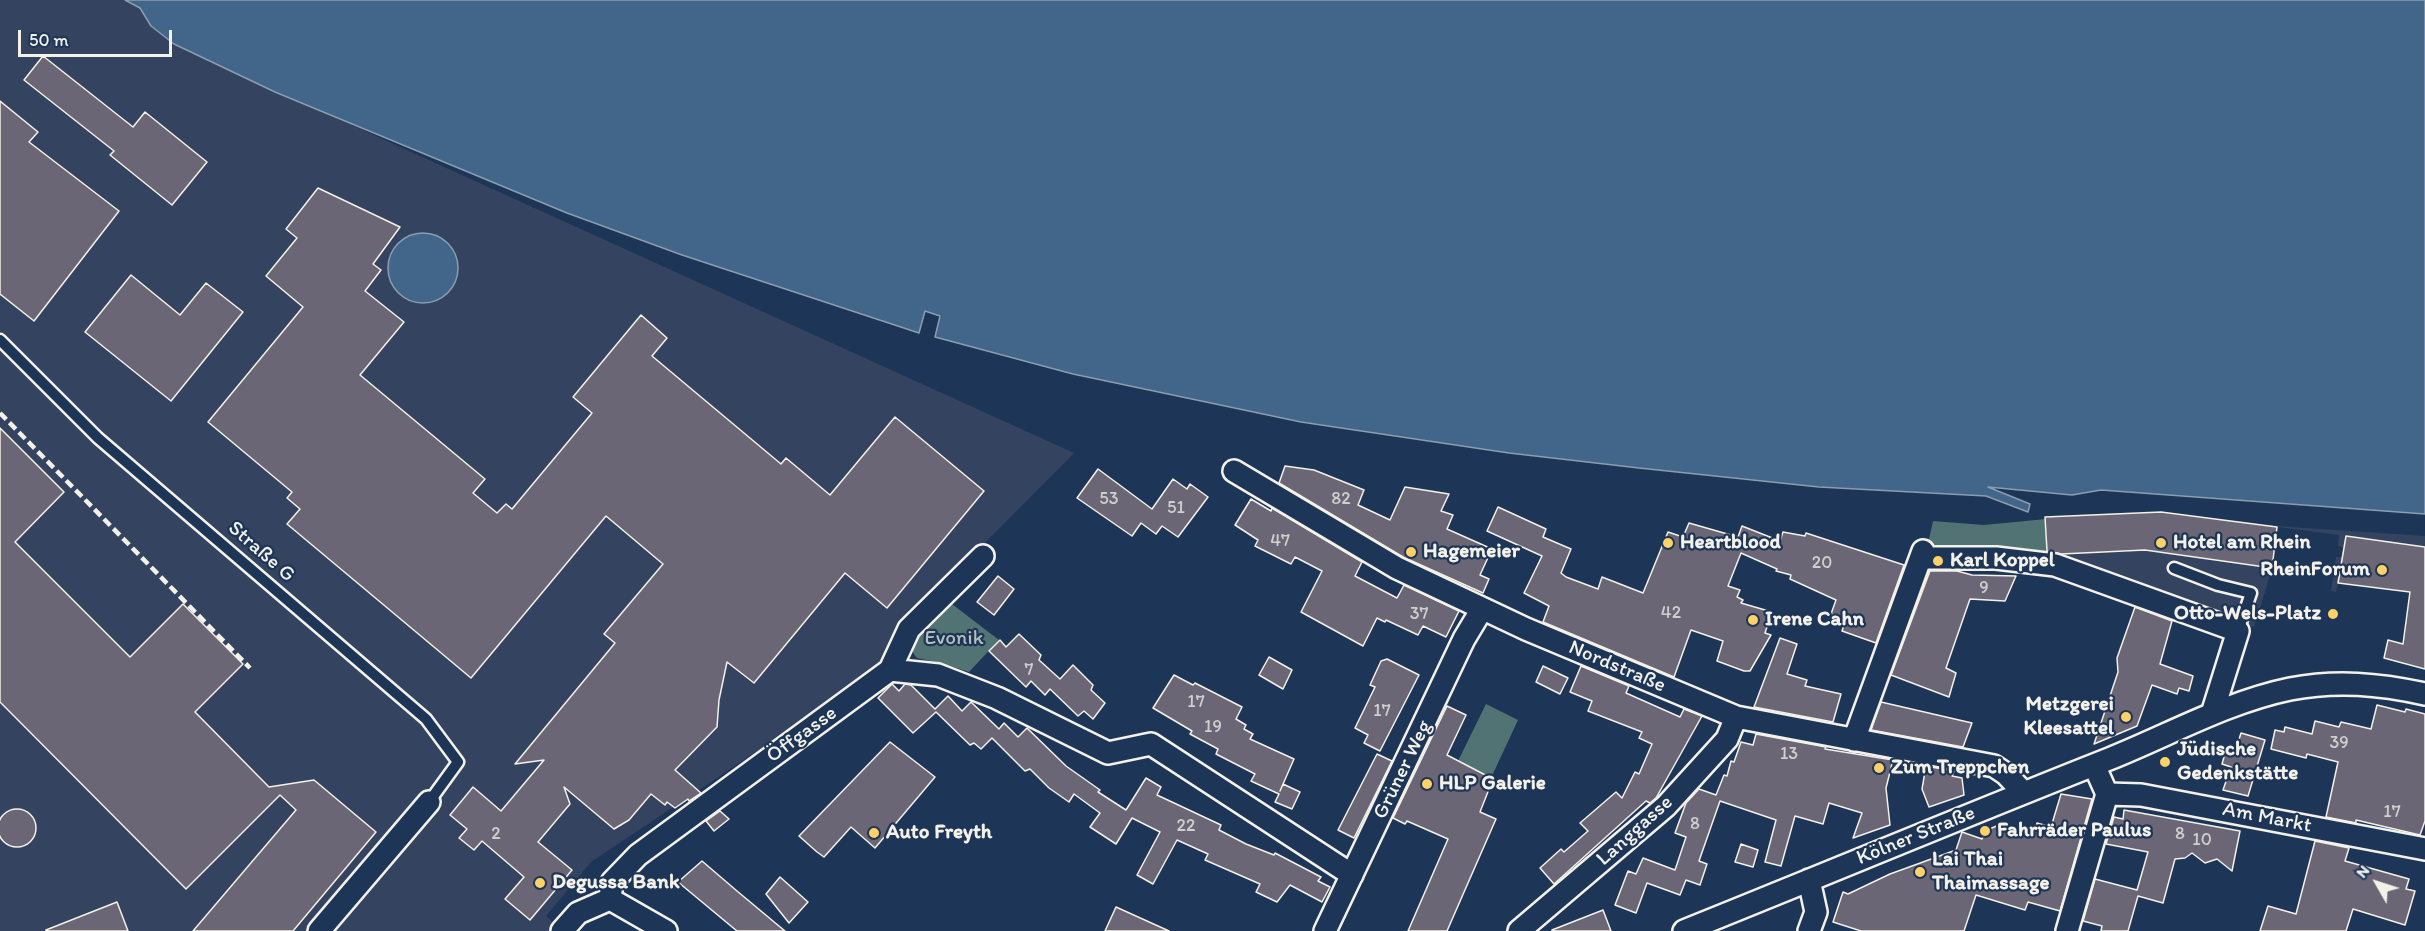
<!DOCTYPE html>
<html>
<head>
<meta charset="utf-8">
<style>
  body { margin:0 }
  #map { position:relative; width:2425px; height:931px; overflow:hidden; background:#1d3557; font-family:Itim,sans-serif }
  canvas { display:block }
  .north { position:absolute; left:2347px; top:853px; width:60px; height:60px; -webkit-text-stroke:4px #1d3557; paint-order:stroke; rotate:309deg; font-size:16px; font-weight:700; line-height:24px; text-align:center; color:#f4f1e8 }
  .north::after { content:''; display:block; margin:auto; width:21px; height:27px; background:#f4f1e8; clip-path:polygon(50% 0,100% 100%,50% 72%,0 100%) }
  .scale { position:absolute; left:18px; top:30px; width:154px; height:27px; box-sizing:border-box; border:3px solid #f4f1e8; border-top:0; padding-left:8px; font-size:18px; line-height:21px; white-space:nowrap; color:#f4f1e8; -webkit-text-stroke:4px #1d3557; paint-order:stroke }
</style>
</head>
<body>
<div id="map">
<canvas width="2425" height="931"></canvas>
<div class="north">N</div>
<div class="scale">50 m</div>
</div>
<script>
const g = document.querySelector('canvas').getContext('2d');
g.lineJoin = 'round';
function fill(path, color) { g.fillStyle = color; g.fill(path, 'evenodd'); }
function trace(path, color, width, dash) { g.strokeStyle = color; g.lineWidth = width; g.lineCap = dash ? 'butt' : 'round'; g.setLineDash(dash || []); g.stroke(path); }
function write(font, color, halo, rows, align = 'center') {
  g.font = font + ' Itim,sans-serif'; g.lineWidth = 4.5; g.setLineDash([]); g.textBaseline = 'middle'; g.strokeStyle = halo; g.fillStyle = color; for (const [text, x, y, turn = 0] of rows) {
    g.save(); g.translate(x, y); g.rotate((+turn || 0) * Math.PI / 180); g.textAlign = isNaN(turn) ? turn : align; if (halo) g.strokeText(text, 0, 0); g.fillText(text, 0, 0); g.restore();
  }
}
const built = new Path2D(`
  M0,0h125l15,8 11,18 29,21 894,406 -164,165 -33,53 -286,191 -45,54 17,15h-563z
  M2164,512l96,13 165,11v104l-6,-11 -14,-1 4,-36 -71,-9 -2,9 -5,-1 5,-34h6l2,-9 -6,-2 1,-11 -61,-8 -7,45 -17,55 -99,-32 -108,-40 -2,-38z`);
const green = new Path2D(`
  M2046,519l1,37 -121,-3 7,-32 51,4z
  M952,604l47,36 -30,32 -28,-9 -24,-5c-6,-6 -6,-13 -2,-20z
  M1486,704l32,16 -27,58 -33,-17z`);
const water = new Path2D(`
  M125,0h2300v514l-324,-24 -29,5 -84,-8 42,17 -2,8 -42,-16 -167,-9 -180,-19 -130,-15 -208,-31 -228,-48 -138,-37 5,-21 -15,-5 -6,22 -237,-78 -115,-42 -292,-121 -101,-48 -23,-18 -11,-18z
  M388 268a35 35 0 1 1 70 0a35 35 0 1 1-70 0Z`);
const building = new Path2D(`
  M43,56l90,71 12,-15 62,50 -35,43 -62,-50 4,-4 -90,-71z
  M0,101l38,31 -9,10 90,69 -85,110 -34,-27z
  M318,188l82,39 -27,37 8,6 -16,21 39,31 -44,53 125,104 -12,14 24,20 9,-9 6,5 80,-96 -19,-16 68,-82 26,23 -15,18 129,108 5,-6 44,37 65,-78 89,74 -97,117 -42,-35 -91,110 -27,-21 -8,38 -2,27 -42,43 26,23 -12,8 -1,-2 -13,9 -8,-6 -2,3 -14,-11 -22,26 -15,9 -50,-42 6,17 -32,38 34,28 -42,50 -25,-21 19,-22 -42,-36 -8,9 -15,-12 8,-9 -17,-14 23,-28 28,24 43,-51 -29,4 100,-121 -11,-9 59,-70 -57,-48 -135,162 -184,-154 13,-15 -13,-11 5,-6 -84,-70 95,-115 -37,-31 31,-38 -11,-9z
  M131,275l49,40 26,-32 37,29 -72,89 -86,-69z
  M0,428l64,64 -49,50 115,115 53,-53 60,60 -48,48 74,75 45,-7 62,52 -83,99h-100l103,-121 -16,-15 -94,94 -186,-187z
  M1285,466l29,4 50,20 -6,15 32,15 15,-33 44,7 -8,17 12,4 -6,14 45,20 -12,26 9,4 -6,14 -80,-36 -124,-74z
  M1098,469l54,40 21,-30 14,10 3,-5 18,13 -30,40 -16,-11 -6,8 -15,-11 -9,13 -55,-38z
  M1251,499l20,12 1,-3 90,54 -7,14 42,22 7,-13 55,26 -13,26 -23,-11 -5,9 -32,-15 -1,2 -8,-4 -14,28 -62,-34 21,-41 -27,-14 -4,7 -36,-18 3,-6 -23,-15z
  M1498,507l48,22 -3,8 28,12 -10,24 5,4 32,12 4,-12 41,16 25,-61 15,5 6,-14 49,14 4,-11 38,15 3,-9 22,4 1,-3 98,32 -28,78 -34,-12 4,-12 -15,-5 5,-14 -46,-21 1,-4 -15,-4 1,-2 -36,-16 -13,33 12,4 -3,7 6,3 -2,3 31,9 -7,21 6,2 -21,36h-6l-27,-10 6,-20 -32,-11 -17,47 -131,-55 6,-16 -25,-13 18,-37 -55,-25z
  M2161,512l116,15 -5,41 -127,-18 -84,4 -14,-3 -2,-34z
  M2346,536l79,11v122l-41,-11 4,-18 15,4 7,-52 -72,-9z
  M1930,571h27l15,4 44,1 -11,25 -35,-2 -24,69 10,5 -7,24 -58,-22z
  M998,576l16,13 -20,26 -17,-13z
  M2135,607l37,14 -12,43 33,12 -4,15 -10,-3 -2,6 -25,-9 -15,41 -43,18 24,-72 -1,-14z
  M1019,634l22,21 -2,5 21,19 13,-14 20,20 -2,5 14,13 -12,16 -9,-8 -6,5 -28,-27 -5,6 -14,-14 -5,6 -37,-36 11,-11 6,7z
  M1780,638l17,6 -10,30 20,6 -2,6 36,8 -8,28 -79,-15z
  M1269,657l23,13 -9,19 -24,-14z
  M1387,659l32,16 -39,76 -16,-8 4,-8 -13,-7 20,-41 -5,-2 11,-24z
  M1543,666l25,12 -8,16 -24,-12z
  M1581,666l48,20 -3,7 54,24 4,-8 18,7 -46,82 -6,5 -4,-2 -92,83 -14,-16 21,-19 3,3 24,-21 -8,-8 36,-31 6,6 13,-26 4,2 13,-30 -13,-6 3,-6 -54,-21 4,-10 -22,-9z
  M1174,675l19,10 2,-2 47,24 -6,12 10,6 -2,4 9,5 -3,5 44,20 -14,32 3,-7 17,8 -8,17 -17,-7 4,-8 -28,-13 4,-7 -39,-20 2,-5 -28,-15 2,-3 -39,-23z
  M892,684l7,7 6,-7 6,1 24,24 13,-13 14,15 9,-9 28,27 5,-6 14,14 9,-9 39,38 34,24 -2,2 28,18 20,-32 15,9 -4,8 64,30 -2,5 27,14 28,11 1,-2 46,24 -3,4 12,6 -8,15 -32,-17 -13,17 -21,-10 4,-8 -55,-24 3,-6 -31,-14 -24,44 -16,-9 23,-43 -28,-14 -16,26 -26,-17 10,-14 -26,-19 -5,8 -20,-14 -19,-19 -5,2 -33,-33 -11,11 -7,-6 -4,2 -34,-33 -23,21 -35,-35z
  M1881,702l91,21 -9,24 -92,-17z
  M2377,705l28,7 1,-3 19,5v107l-5,14 -64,-15v3l-30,-6 12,-55 -31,-8 -1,4 -35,-9 4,-19 9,2 1,-5 27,7 3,-13 24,6 2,-5 30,7z
  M1447,706l19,9 -19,40 46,24 -13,33 16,7 -49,112h-39l40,-92 -41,-18 -2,3 -12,-6z
  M2241,733l24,7 -17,56 -25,-6 8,-23 -9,-3 5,-18 9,3z
  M1756,734l70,13 -1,2 68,11 -7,28 4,37 -37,13 9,-25 -33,-10 -6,21 -28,-8 -14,50 -16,-4 11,-42 -56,-19 -21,60 8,3 -7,21 -14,-5 -6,15 -33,-12 -11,30 -21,-8 13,-34 8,3 7,-16 32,12 11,-33 -11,-4 11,-30 13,-14 17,6 8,-20 3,1 4,-15 3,1 7,-20 12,3z
  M890,742l45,35 -60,71 -24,-21 -27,30 -7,-5 -18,-16z
  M1377,754l15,7 -38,77 -16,-8z
  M1926,766l28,5 -2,5 10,2 2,17 -35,12 -7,-18z
  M2061,794l31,5 -32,112 -32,-9 -3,8 -49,-15 -12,36h-103l-28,-9 10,-30 5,2 42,-20 66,-24 6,-18 20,7 3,-8 16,-7 33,10 3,-11 14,4z
  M-2 828a19 19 0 1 1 38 0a19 19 0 1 1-38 0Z
  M2124,810l116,21 -8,40 -15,-12 -12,4 -13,-10 -7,5 -10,1 -12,44 -25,-7 -10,35h-27l1,-5 -19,-5 12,-42 42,11 11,-38 -42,-8 8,-27 9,2z
  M720,811l9,8 -15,12 -8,-10z
  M2315,841l34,7 -4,13 64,18 -3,10 9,2 -10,34 -52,-16 -7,22h-86l8,-25 28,8z
  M1741,844l17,6 -5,17 -18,-5z
  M702,861l35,30 48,40h-48l-59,-49z
  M780,877l28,25 -19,21 -23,-29z
  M117,902l11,29h-82v-1z
  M1116,907l53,24h-64z
  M1603,910l8,21h-59v-1z`);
const service = new Path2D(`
  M0,340l98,98 328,281 32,43 -29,40
  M2174,568l44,17 33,8 -13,38`);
const minor = new Path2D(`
  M1234,471l163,97 129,61 210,88 258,49 12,8 17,18
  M1921,558h75l59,7 183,66 -26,83
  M890,670l48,5 59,23 111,55 43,-9 201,131
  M1854,740l69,-189
  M2107,794l34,1 284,54
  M1809,880l7,32 -7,19
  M610,899l2,-17 26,-27 252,-185 19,-41 74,-73
  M319,931l110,-129
  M562,931l16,-18 32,-14 56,32
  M1325,931l139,-292 18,-30
  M1519,931l147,-125 61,-67 9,-22
  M1684,931c142,-57 283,-116 425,-172 60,-24 118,-57 181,-70 47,-9 89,-5 135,5
  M2067,931l40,-137 -13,-29`);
const rail = new Path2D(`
  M0,413l250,255`);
const markers = [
  [1668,543,6,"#ffd166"],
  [2161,543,6,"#ffd166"],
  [1411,552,6,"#ffd166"],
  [1938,561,6,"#ffd166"],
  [2382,570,6,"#ffd166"],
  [2333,614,6,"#ffd166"],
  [1753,620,6,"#ffd166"],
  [2126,717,6,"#ffd166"],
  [2165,762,6,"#ffd166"],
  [1879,768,6,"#ffd166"],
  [1427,784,6,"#ffd166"],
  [1985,831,6,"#ffd166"],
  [874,833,6,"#ffd166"],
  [1920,872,6,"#ffd166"],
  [540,883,6,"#ffd166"]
];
const numberNames = [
  ["53",1109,499],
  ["82",1341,499],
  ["51",1176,508],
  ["47",1280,541],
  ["20",1822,563],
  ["9",1984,588],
  ["42",1671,613],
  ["37",1419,614],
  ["7",1029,670],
  ["17",1196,702],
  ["17",1382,711],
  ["19",1213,727],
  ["39",2339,743],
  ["13",1789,754],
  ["17",2392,812],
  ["8",1695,824],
  ["22",1186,826],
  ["2",496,834],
  ["8",2180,834],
  ["10",2202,840]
];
const poiNames = [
  ["Heartblood",1680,543],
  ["Hotel am Rhein",2173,543],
  ["Hagemeier",1423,552],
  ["Karl Koppel",1950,561],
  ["RheinForum",2370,570,"right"],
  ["Otto-Wels-Platz",2321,614,"right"],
  ["Irene Cahn",1765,620],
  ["Metzgerei",2114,705,"right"],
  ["Kleesattel",2114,729,"right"],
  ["Jüdische",2177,750],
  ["Gedenkstätte",2177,774],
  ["Zum Treppchen",1891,768],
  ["HLP Galerie",1439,784],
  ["Fahrräder Paulus",1997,831],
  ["Auto Freyth",886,833],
  ["Lai Thai",1932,860],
  ["Thaimassage",1932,884],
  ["Degussa Bank",552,883]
];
const streetNames = [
  ["Straße G",261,552,41],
  ["Nordstraße",1617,667,23],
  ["Öffgasse",802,735,-36],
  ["Grüner Weg",1403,770,-64],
  ["Am Markt",2267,818,11],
  ["Langgasse",1635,831,-42],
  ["Kölner Straße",1916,836,-22]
];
const parkNames = [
  ["Evonik",954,639]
];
fill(built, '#344460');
fill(green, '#517373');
fill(water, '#426689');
trace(water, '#899eaf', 1.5);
fill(building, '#6a6675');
trace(building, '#f4f1e8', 1.5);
trace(service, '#f4f1e8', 15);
trace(minor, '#f4f1e8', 26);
trace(service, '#1d3557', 10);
trace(minor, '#1d3557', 21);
trace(rail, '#f4f1e8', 4.5, [9, 4.5]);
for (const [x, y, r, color] of markers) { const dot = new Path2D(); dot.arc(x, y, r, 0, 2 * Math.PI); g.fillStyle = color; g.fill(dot); trace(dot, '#1d3557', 2); }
write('18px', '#d2cecb', null, numberNames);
write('bold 21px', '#f4f1e8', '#1d3557', poiNames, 'left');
write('21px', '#f4f1e8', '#1d3557', streetNames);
write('21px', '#b3bfb9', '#1d3557', parkNames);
</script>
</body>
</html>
